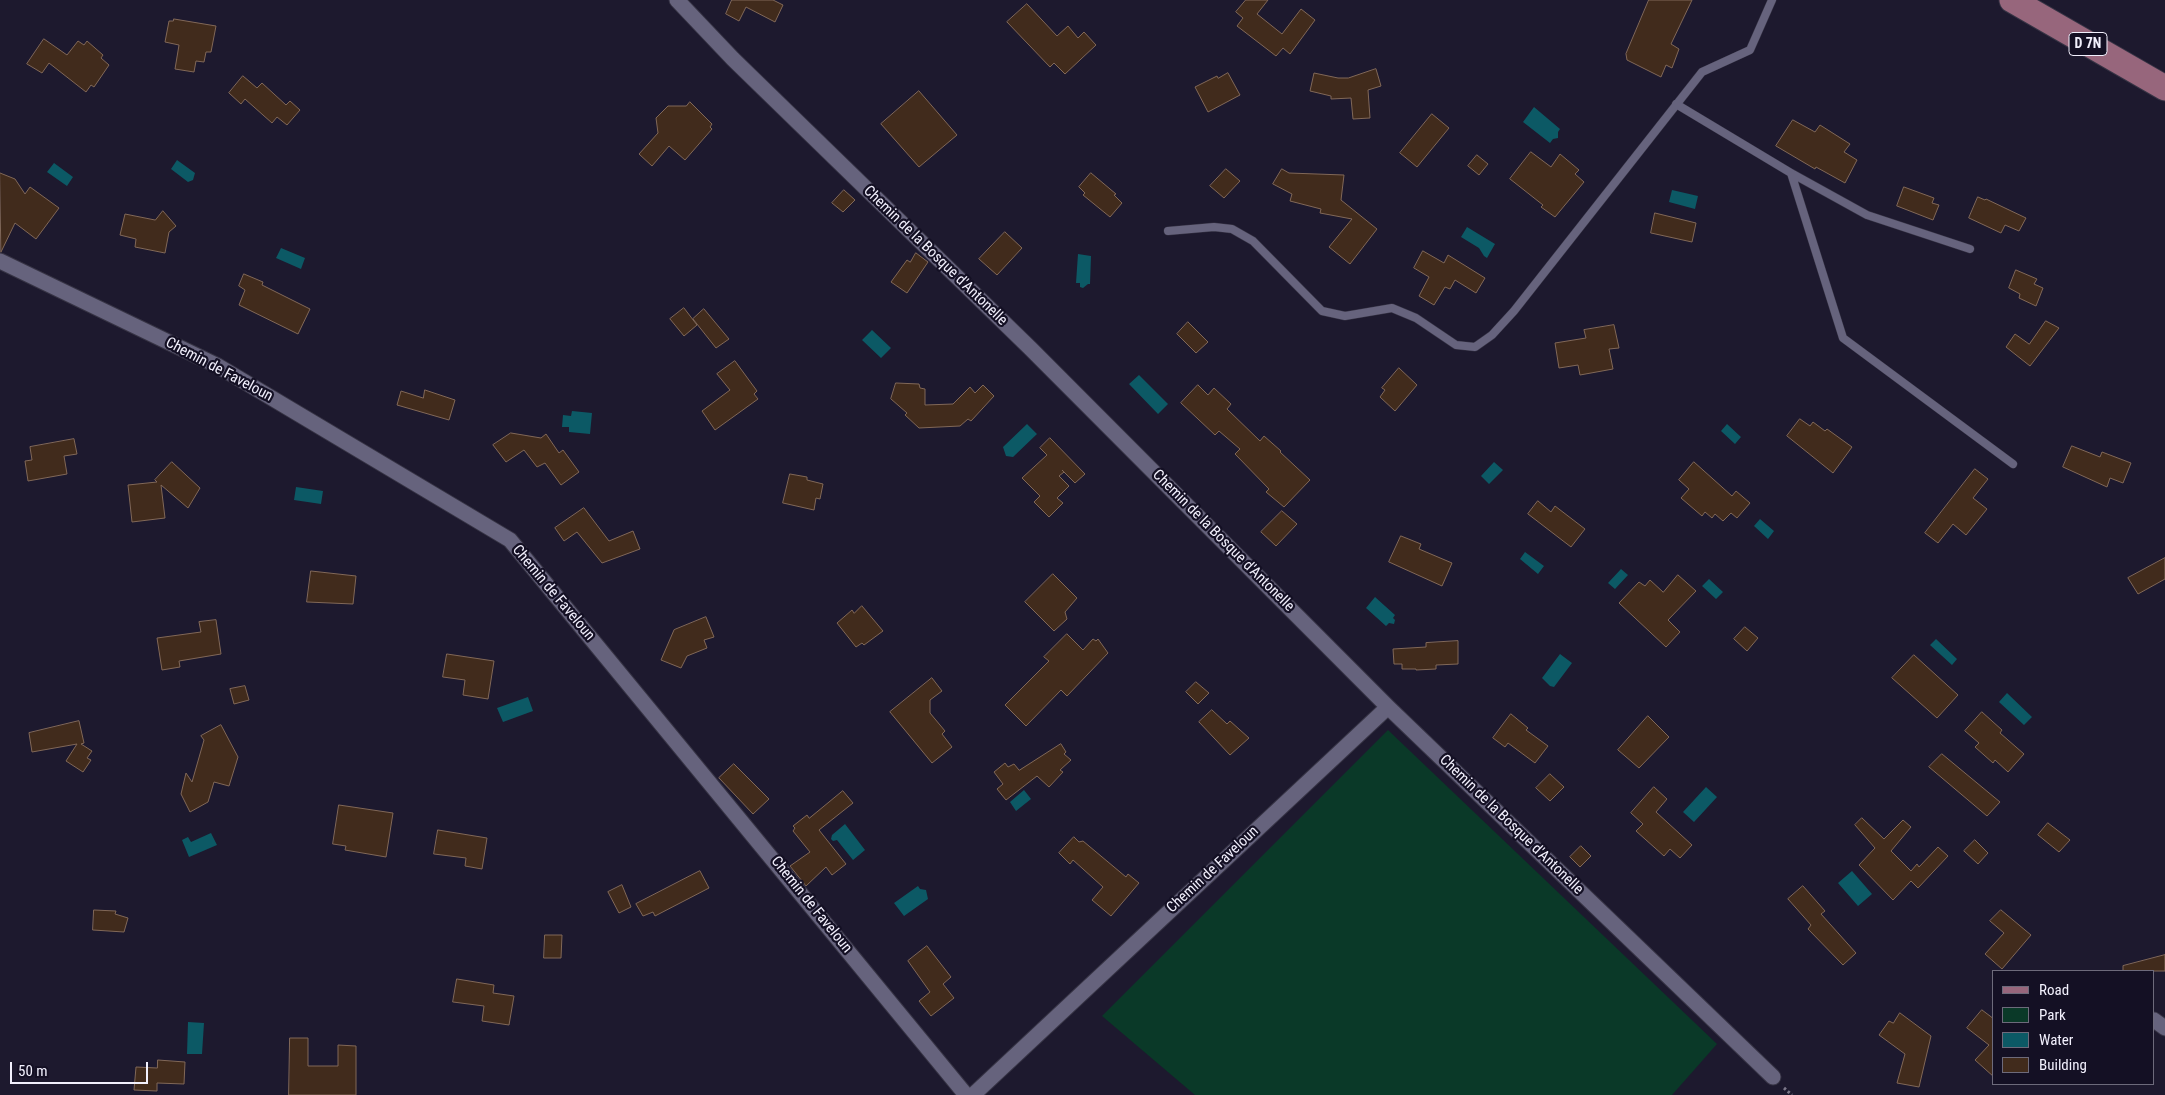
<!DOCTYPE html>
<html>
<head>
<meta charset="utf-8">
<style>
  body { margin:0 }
  #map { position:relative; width:2165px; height:1095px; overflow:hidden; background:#1d192e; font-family:"Roboto Condensed",sans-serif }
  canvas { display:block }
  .legend { position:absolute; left:1992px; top:970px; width:162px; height:115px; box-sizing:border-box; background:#141024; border:1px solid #6d6a7b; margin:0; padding:6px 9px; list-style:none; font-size:15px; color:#f2f0fd }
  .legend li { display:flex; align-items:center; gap:10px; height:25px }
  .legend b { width:25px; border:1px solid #6d6a7b }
  .scale { position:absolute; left:10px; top:1062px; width:138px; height:22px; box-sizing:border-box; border:2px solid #f2f0fd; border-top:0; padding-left:6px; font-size:15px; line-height:18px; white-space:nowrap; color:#f2f0fd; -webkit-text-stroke:4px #141024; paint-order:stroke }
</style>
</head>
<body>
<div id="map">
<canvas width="2165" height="1095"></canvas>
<ul class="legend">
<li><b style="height:6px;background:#97667c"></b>Road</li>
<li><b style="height:14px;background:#0a3928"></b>Park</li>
<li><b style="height:14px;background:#0c5965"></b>Water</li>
<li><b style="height:14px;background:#412b1c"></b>Building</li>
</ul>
<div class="scale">50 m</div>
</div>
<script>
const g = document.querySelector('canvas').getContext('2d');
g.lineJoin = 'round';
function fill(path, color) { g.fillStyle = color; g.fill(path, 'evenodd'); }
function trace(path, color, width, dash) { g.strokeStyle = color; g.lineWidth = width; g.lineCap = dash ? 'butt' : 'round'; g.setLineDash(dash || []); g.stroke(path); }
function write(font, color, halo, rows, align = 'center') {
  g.font = font + ' "Roboto Condensed",sans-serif'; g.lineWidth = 4.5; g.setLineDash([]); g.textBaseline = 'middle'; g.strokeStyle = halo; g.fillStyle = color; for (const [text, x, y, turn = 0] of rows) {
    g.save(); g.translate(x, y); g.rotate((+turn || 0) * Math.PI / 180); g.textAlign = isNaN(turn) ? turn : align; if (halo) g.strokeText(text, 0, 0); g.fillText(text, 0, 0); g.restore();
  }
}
const green = new Path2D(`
  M1388,730l329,314 -45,51h-477l-93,-79z`);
const water = new Path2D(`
  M1534,107l26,22 -2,3v6l-5,1 -3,4 -27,-21z
  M177,160l18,13 -2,7 -5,2 -17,-13z
  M54,163l19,14 -6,9 -20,-14z
  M1672,190l26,6 -3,13 -26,-7z
  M1467,227l28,17 -8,14 -3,-2 -5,-8 -18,-11z
  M281,248l24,10 -4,11 -25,-11z
  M1078,254l13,2 -1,28h-2l-5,4 -3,-1v-4h-4z
  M872,330l19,18 -10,10 -19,-18z
  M1139,375l29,29 -10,10 -29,-30z
  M572,411l20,2 -2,21 -21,-2v-5h-7l1,-12 8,1z
  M1027,424l10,10 -24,23 -7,-1 -3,-9z
  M1727,424l14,13 -6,7 -14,-13z
  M1494,462l9,8 -14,14 -8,-8z
  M296,487l27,4 -2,13 -27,-4z
  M1760,519l14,12 -6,8 -14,-13z
  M1525,552l19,14 -6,8 -18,-15z
  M1621,569l7,6 -13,14 -7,-6z
  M1709,579l14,13 -7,7 -14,-13z
  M1375,597l20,18 -2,3 2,2 -1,4 -5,-1 -3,3 -20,-18z
  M1936,639l21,20 -5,6 -22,-20z
  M1560,654l12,9 -18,24 -4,-1 -8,-8z
  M2007,693l25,24 -8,8 -25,-23z
  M528,697l5,14 -30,11 -6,-14z
  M1706,787l11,10 -23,25 -11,-10z
  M1024,790l7,9 -15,12 -6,-9z
  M845,824l20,26 -12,10 -16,-20 -4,1 -2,-2 1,-4z
  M211,833l6,12 -28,12 -7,-17 6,-3 3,5z
  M1852,871l20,23 -14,12 -20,-23z
  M918,886l2,3 6,1 2,9 -24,17 -10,-13z
  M188,1022l16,1 -2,31h-15z`);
const building = new Path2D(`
  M732,0h41l10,5 -8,17 -29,-15 -7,14 -13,-7z
  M1246,0h22l-11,14 25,20 19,-25 14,11 -25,34 -7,-6 -7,8 -39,-30 6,-8 -7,-6z
  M1649,0h43l-21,44 8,5 -7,19 -6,-3 -5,12 -34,-17 -1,-6z
  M1027,4l30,32 11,-10 10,12 6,-6 12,13 -31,29 -11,-11 -4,4 -43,-45z
  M174,19l42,7 -5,26h-5l-2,10 -8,-1 -2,11 -19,-3 4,-24 -14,-3 4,-21h4z
  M44,39l23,16 11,-14 6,4 3,-4 16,14 -2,3 8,7 -15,22 -3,-2 -5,7 -37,-29 -7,10 -15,-9z
  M1376,69l5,17 -13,4 2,28 -17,1 -2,-21 -20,1v-3l-21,-5 4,-18 24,5h10z
  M1228,73l12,22 -32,17 -13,-25 22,-11 1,2z
  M243,76l14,12 5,-5 24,22 4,-4 10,9 -13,15 -10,-8 -5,6 -27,-24 -4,5 -12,-11z
  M919,91l38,44 -38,32 -38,-43z
  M690,102l22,22 -2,3 2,2 -27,31 -16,-14 -17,20 -13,-12 19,-21 -2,-15 12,-12h18z
  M1432,114l17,14 -32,39 -17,-14z
  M1793,120l22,12 5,-7 30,19 -6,8 13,8 -12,23 -29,-16 -1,2 -39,-23z
  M1531,152l20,15 9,-13 19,16 -4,4 9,8 -29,35 -14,-10 2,-2 -33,-26z
  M1477,155l11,9 -9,11 -11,-9z
  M1226,169l14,12 -16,17 -14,-12z
  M1282,169l7,4 55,2 -3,25 36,29 -27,35 -21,-17 23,-28 -32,-6 1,-4 -31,-8 2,-7 -19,-10z
  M0,173l15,6 10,15 5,-7 29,21 -23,31 -21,-16 -14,29z
  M1091,173l25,21 -2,1 8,8 -12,14 -27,-22 2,-2 -6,-6z
  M1904,187l30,11 -2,5 7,2 -6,15 -36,-14z
  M844,190l11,10 -12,12 -11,-9z
  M1978,197l7,3 1,-1 40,19 -7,13 -14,-6 -4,8 -32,-15z
  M163,211l13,15 -7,6 -4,21 -30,-6 1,-8 -16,-4 5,-21 30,6z
  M1655,213l41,10 -4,19 -41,-9z
  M1005,232l17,16 -25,27 -18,-16z
  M1423,251l21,12 4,-8 37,23 -9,15 -21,-13 -5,9 -5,-2 -11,18 -15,-9 10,-19 -15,-9z
  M916,253l12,9 -21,31 -16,-11 16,-22 3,2z
  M2016,270l21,9 -3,5 9,4 -7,18 -17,-8 1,-4 -11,-6z
  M244,274l19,8 -1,3 48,24 -12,25 -59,-29 6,-15 -6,-4z
  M684,308l13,17 -13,11 -14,-17z
  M704,309l25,30 -13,9 -23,-29z
  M2046,321l13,7 -29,38 -24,-19 9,-13 14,10z
  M1188,322l20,20 -12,11 -19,-19z
  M1614,325l5,23 -10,1 4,20 -33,6 -2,-10 -19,3 -4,-25 31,-5 -2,-8z
  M735,361l22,30 -3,3 4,5 -43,31 -13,-19 28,-21 -13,-16z
  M1399,368l18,17 -22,26 -15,-14 5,-7 -3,-2z
  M896,383l23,1 1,4 5,1v16l28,-1 17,-17 5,6 8,-8 11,11 -23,25 -3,-2 -8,7 -41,2 -14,-13 2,-2 -16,-14z
  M1198,385l10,10 6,-7 17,16 -4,5 33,32 4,-5 17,15 -1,1 30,28 -26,27 -18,-15 3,-3 -34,-35 5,-5 -21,-18 -4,4 -34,-32z
  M425,390l30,10 -6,20 -52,-15 4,-14 22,7z
  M1800,419l10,7 3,-4 12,9 2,-2 25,18 -19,26 -46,-37z
  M511,433l30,5 5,-4 13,19 4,-3 16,22 -18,13 -16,-22 -8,4 -13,-17 -18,12 -13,-17z
  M1050,438l35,36 -10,9 -13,-13 2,2 -5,4 10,10 -12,12 6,5 -14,14 -15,-15 6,-6 -18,-18 25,-23 -7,-7z
  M74,439l3,15 -13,2 3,18 -39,7 -3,-20 7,-1 -2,-13z
  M2072,446l28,11 2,-5 29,11 -8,20 -13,-5 -3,9 -44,-20z
  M172,462l28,26 -12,20 -27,-23 4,33 -33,4 -4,-37 29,-3 -2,-2z
  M1694,462l38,34 4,-5 14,12 -13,15 -6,-5 -8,8 -8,-7 -3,4 -7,-6 -3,4 -21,-18 8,-9 -10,-9z
  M1975,469l13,10 -15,19 14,11 -21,26 -13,-11 -15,19 -13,-10z
  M790,474l17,3v3l16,4 -3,15 -4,-1 -2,12 -31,-7z
  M1538,501l13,11 4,-6 30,23 -14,18 -43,-33z
  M584,508l25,33 24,-10 7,18 -38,14 -25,-31 -13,9 -9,-13z
  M1282,511l15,13 -21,22 -15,-14z
  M1401,536l20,8 -2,5 33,14 -10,23 -53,-24z
  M2165,558v21l-27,15 -10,-16z
  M311,571l45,5 -3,28 -46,-2z
  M1053,574l24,24 -12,14 2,7 -13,12 -29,-29z
  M1678,575l18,16 -28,29 12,12 -14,15 -47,-44 20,-21 6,4 5,-6 13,12z
  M862,606l21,25 -19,14 -2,-2 -6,4 -19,-24 15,-13 2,3z
  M706,617l8,20 -10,3 3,8 -20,8 -6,12 -20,-8 13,-30z
  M216,620l5,34 -42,7 1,6 -18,3 -5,-32 44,-6 -2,-10z
  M1745,627l13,11 -11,13 -13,-12z
  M1067,634l16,16 10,-11 3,2 2,-2 10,14 -41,43 -6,-6 -35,36 -21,-21 44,-44 -5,-4z
  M1458,641v23l-22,1v4l-20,1v-1h-14v-5h-8l-1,-15 33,-2v-4z
  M447,654l47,7 -6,38 -25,-4 2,-15 -22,-3z
  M1914,655l44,40 -21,23 -45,-40z
  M932,678l10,13 -12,9v13l15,18 -3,3 10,13 -20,16 -42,-51z
  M1196,682l13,11 -11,11 -12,-12z
  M245,686l4,14 -15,4 -4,-15z
  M1212,710l15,14 3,-3 19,17 -19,17 -31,-33z
  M1982,712l20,18 -2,3 24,21 -16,18 -13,-12 -2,3 -18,-16 4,-4 -14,-12z
  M1511,714l17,14 -2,2 22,16 -13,17 -27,-20 -3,4 -12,-9z
  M1648,716l21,21 -30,31 -21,-18z
  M79,721l5,22 -3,1 11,7 -5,7 4,2 -8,12 -17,-11 11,-17 -45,8 -3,-19z
  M221,725l17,32 -9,29 -15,-4 -6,20 -18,10 -9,-18 5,-21 6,9 12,-42 -3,-4z
  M1061,744l5,8 -2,2 7,6 -11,10 3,2 -14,15 -12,-11 -31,24 -9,-11 6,-5 -9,-12 11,-9 3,4 6,-3 5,6z
  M1942,754l58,48 -13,14 -58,-49z
  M734,764l35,35 -16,15 -34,-36z
  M1550,774l14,13 -14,14 -14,-13z
  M1654,787l13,12 -11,13 36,33 -12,13 -10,-9 -6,7 -28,-25 7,-7 -12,-11z
  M843,791l10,12 -34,27 27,34 -14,11 -6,-8 -20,19 -16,-20 20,-14 -17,-21 2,-3 -2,-2 14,-11 2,3z
  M339,805l54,8 -7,44 -41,-7 1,-4 -13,-2z
  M1862,818l22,21 19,-19 8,7 -20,24 20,20 6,-7 2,3 19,-20 10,9 -30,32 -7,-7 -18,19 -34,-35 16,-17 -20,-23z
  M2048,823l22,17 -11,12 -21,-17z
  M438,830l49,8 -5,31 -17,-3 1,-8 -32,-4z
  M1074,837l5,5 4,-1 43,36 2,-3 11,9 -28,33 -19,-16 11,-13 -30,-27 -3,4 -11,-11z
  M1975,840l13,13 -10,11 -14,-13z
  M1581,846l10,10 -11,11 -10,-10z
  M700,871l9,17 -54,28 -2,-4 -10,4 -7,-12z
  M622,885l9,22 -12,6 -11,-21z
  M1803,886l22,25 -4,3 35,39 -13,12 -35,-36 3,-4 -23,-26z
  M94,910l22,1 -1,3 13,4 -4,14 -31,-2z
  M2001,910l30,25 -29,34 -17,-15 19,-21 -14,-12z
  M545,935h17l-1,23h-17z
  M927,946l24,31 -8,7 11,14 -23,18 -12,-15 11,-9 -22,-31z
  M2165,955v16h-42v-5z
  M457,979l37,6 -1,8 21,3 -5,29 -27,-4 2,-15 -31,-4z
  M1982,1010l12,9v58l-19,-17 14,-15 -22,-17z
  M1900,1013l31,23 -12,51 -22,-4 8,-29 -26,-19 10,-14 4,2z
  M290,1038h18v28h30v-21l18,1v49h-67z
  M158,1060l27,2 -1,22 -27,-1v8l-23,-1 2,-23 21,1z`);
const path = new Path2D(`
  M1784,1088l8,7`);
const service = new Path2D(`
  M1676,104l115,69 52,165 170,126
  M1791,173l76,42 103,34
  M1168,231l46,-4 18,2 21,12 69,70 23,5 47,-8 24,10 40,27 19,2 17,-12 22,-24 188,-239 48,-22 22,-50`);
const minor = new Path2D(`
  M677,0l56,59 297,289 358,359 385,370
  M0,261l218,105 292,174 456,555
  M2154,1020l11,8
  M973,1095l415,-388`);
const primary = new Path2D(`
  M2012,0l153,88`);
const shields = [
  [2088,44,38]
];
const shieldNames = [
  ["D 7N",2088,44]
];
const streetNames = [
  ["Chemin de la Bosque d'Antonelle",935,256,44],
  ["Chemin de Faveloun",219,370,28],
  ["Chemin de la Bosque d'Antonelle",1223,541,45],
  ["Chemin de Faveloun",553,593,50],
  ["Chemin de la Bosque d'Antonelle",1511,825,44],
  ["Chemin de Faveloun",1213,870,-43],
  ["Chemin de Faveloun",811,905,51]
];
fill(green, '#0a3928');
fill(water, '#0c5965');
fill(building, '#412b1c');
trace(building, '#816858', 1);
trace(service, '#363344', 9);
trace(minor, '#363344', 17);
trace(primary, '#363344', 27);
trace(path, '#7b7789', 3, [2.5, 2.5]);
trace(service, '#66637d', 8);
trace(minor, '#66637d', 15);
trace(primary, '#97667c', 25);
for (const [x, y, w] of shields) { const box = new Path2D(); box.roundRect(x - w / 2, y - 11.5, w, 23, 4); g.fillStyle = '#141024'; g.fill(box); trace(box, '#f2f0fd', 1); }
write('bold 14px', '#f2f0fd', null, shieldNames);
write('15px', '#f2f0fd', '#141024', streetNames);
</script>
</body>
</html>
